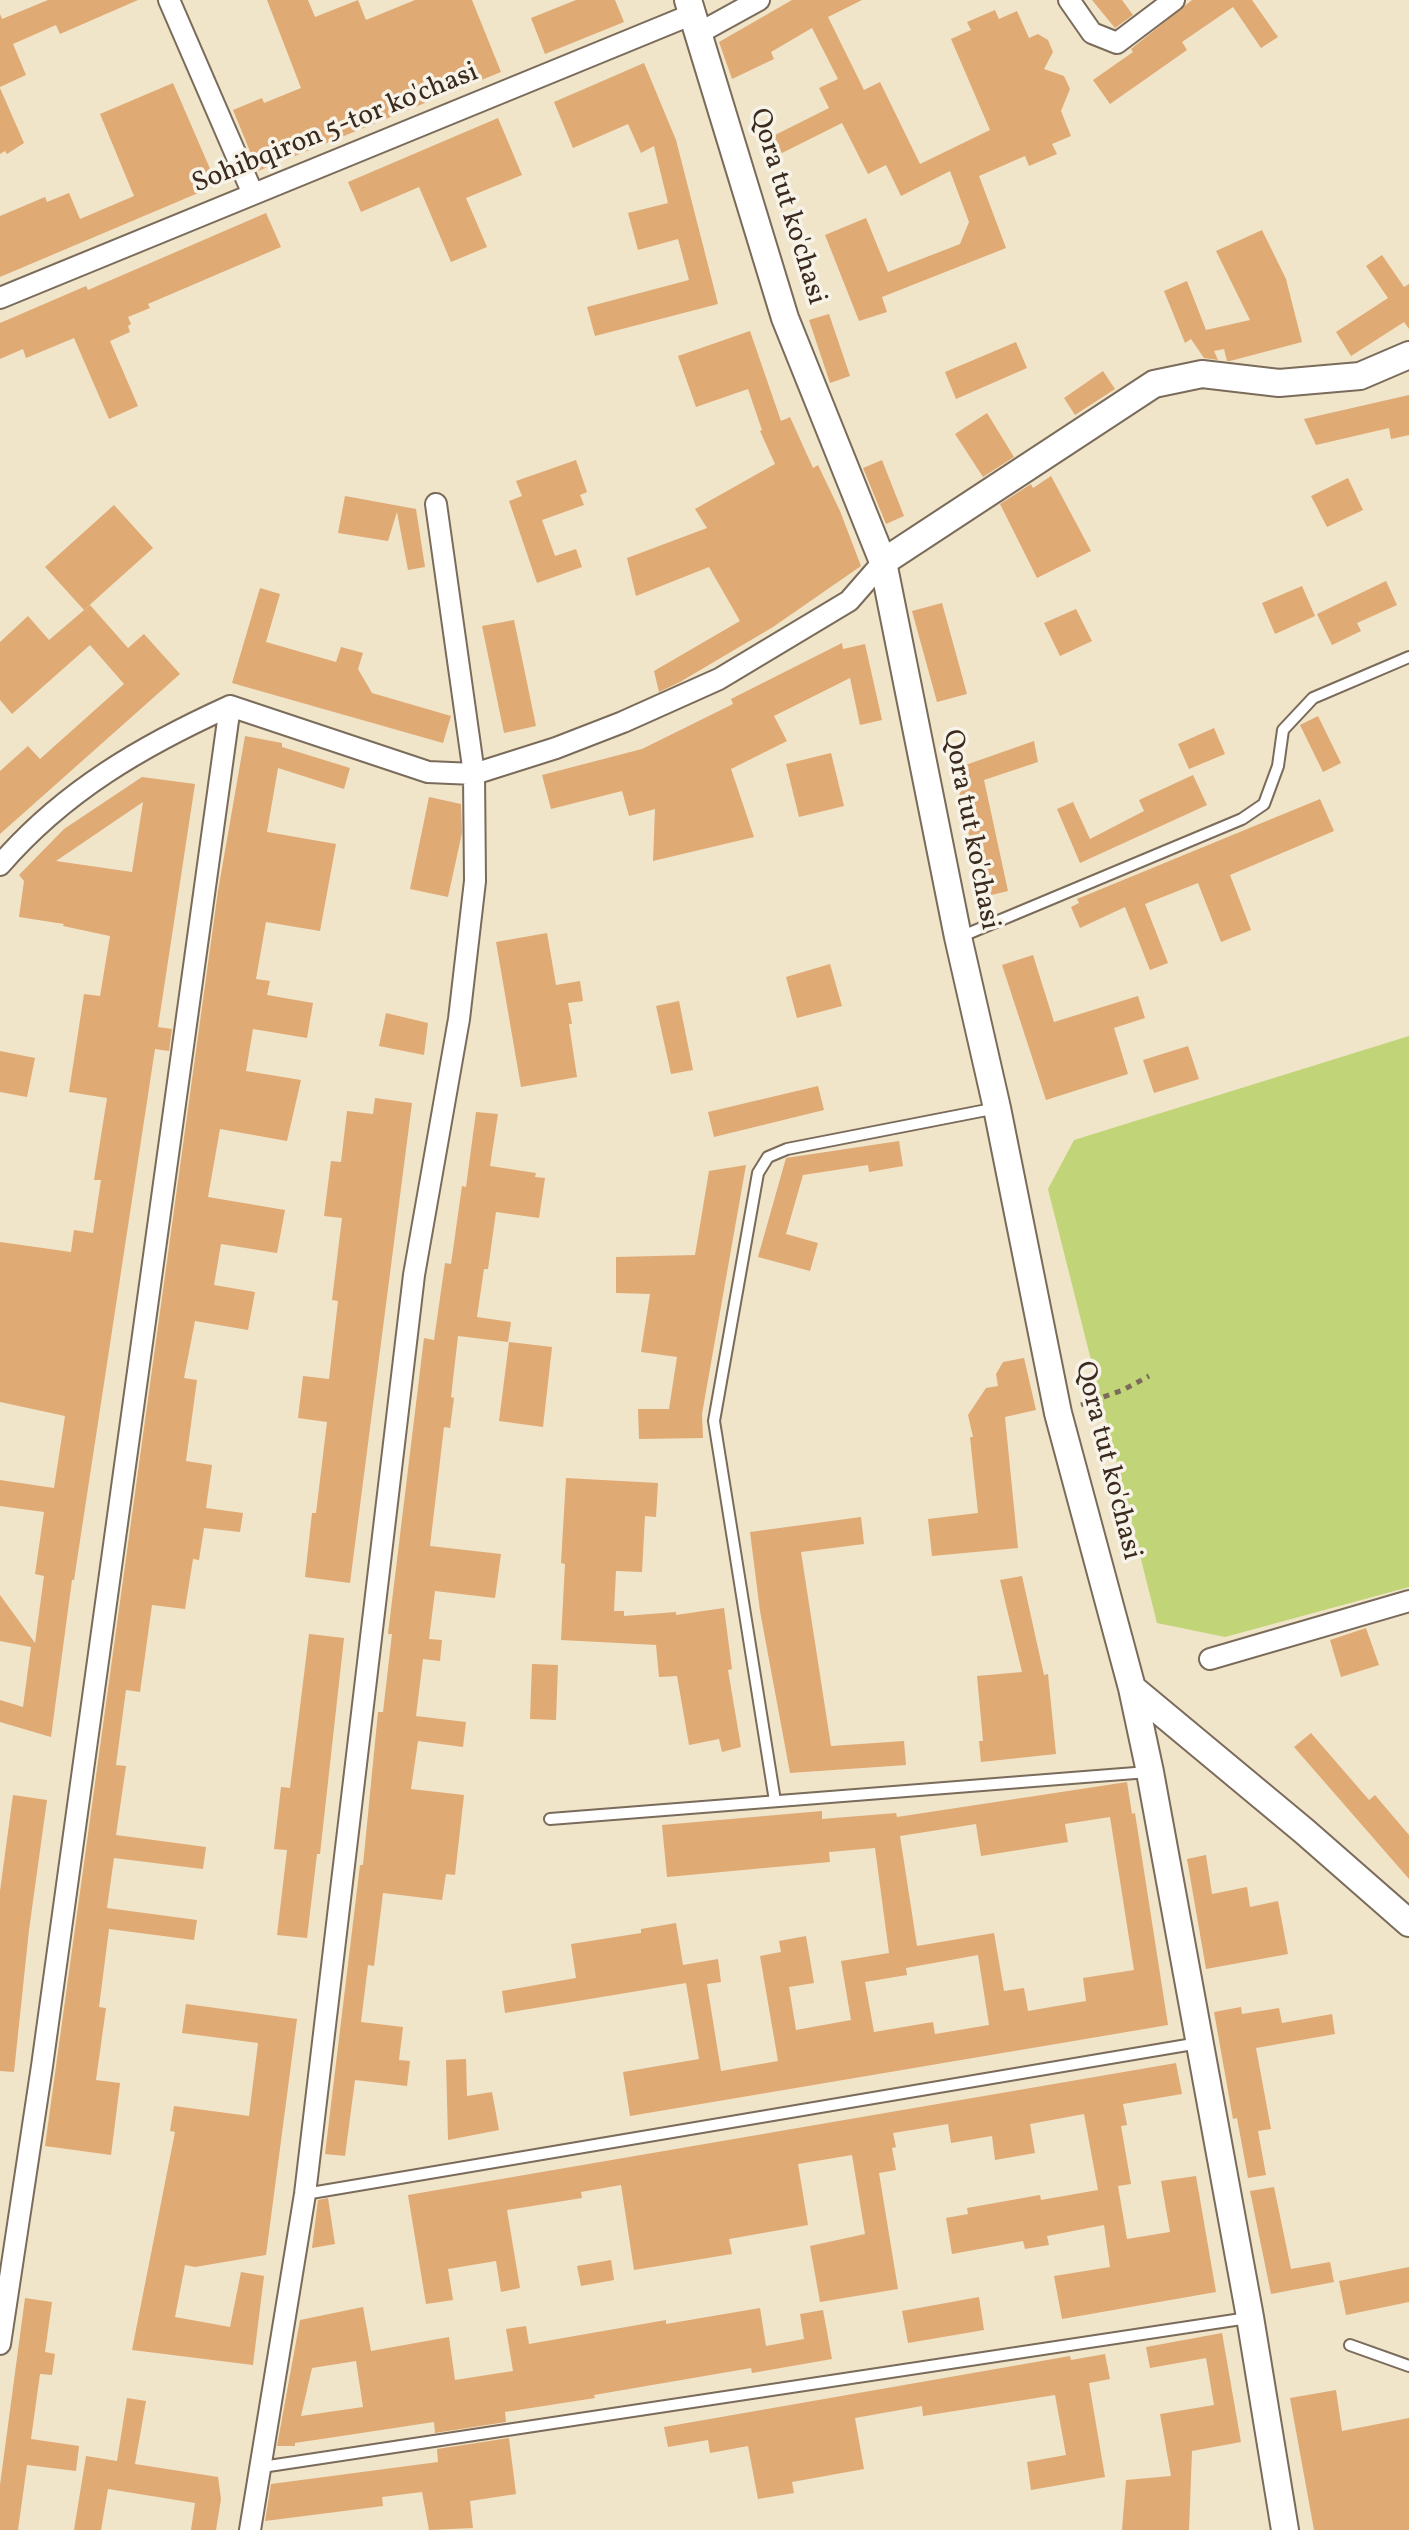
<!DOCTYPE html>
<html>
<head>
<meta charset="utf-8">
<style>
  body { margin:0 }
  canvas { display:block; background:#f0e4c9 }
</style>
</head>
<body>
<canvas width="1409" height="2530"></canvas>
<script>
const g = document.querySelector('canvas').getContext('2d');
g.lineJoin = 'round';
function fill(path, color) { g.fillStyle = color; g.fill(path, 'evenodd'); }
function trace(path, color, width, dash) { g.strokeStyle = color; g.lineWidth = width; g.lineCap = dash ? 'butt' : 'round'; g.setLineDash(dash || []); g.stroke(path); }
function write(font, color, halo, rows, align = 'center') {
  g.font = font + ' Vollkorn,serif'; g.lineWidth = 7; g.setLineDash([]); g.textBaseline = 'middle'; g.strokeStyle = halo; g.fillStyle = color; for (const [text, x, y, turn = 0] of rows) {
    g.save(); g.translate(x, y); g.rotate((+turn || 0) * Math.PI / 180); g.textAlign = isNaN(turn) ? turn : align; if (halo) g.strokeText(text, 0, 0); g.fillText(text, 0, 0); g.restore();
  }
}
const green = new Path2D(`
  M1409,1036v551l-184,50 -68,-14 -109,-434 26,-49z`);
const building = new Path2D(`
  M48,0h90l-78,34 -4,-9 -43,19 13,31 -26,12v-73l2,5z
  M267,0h41l7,17 43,-17 8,20 49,-20h57l29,72 -243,99 -25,-61 29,-12 2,5 37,-15z
  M576,0h39l9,22 -79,32 -14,-36z
  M792,0h70l-34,17 36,73 16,-8 40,82 70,-34 -39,-91 20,-9 -4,-8 28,-12 4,9 18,-8 12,27 9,-4 10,6 5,12 -9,17 20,7 6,13 -9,22 10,25 -19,8 5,10 -28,12 -4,-10 -46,20 27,72 -124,49 5,15 -28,9 -34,-86 41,-17 22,54 72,-28 9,-22 -19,-51 -49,25 -15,-31 -18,9 -26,-51 -60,30 -9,-17 56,-28 -10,-20 19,-9 -26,-51 -41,24 3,7 -42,20 -13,-37z
  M1092,0h30l11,15 -18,13z
  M1192,0h60l26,37 -17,11 -28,-41 -51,35 5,8 -77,54 -17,-24 40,-28 -2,-3z
  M644,63l32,77 42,164 -123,32 -8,-29 102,-27 -11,-41 -40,11 -10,-37 40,-10 -14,-57 -13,7 -13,-29 -55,24 -19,-46z
  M173,83l44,102 -217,92v-61l45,-19 2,5 22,-9 11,26 54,-23 -34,-82z
  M0,88l24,55 -17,11 -2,-3 -5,3z
  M498,118l24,57 -56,23 21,49 -36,15 -32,-75 -58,25 -13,-30z
  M266,213l15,34 -133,57 2,4 -22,9 3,7 -3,2 2,6 -20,9 28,65 -29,13 -35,-81 -48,20 -3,-9 -23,10v-36l86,-37 2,4z
  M1262,230l24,49 16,63 -72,19h-3l-3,-12 -10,2 4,9 -14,-2 -13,-19 -6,4 -21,-52 23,-10 19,49 44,-10 -34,-69z
  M1382,255l22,32 5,-3v45l-5,-7 -53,34 -15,-24 52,-34 -22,-32z
  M829,314l21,62 -20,7 -21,-63z
  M750,331l31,90 9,-4 23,51 5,-3 22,46 21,55 -88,61 -93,55 -21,10 -5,-21 86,-50 -31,-54 -73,29 -9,-38 80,-30 -12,-19 80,-45 -15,-33 2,-1 -14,-41 -52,18 -18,-51z
  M1016,342l11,26 -71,31 -11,-27z
  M1103,371l12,18 -40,26 -11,-17z
  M1409,395v40l-18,4 -2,-11 -73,17 -12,-26z
  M987,413l27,44 -31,20 -28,-43z
  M576,460l11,32 -7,3 4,10 -42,15 13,36 21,-7 6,18 -45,16 -28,-82 13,-5 -6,-15z
  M882,460l22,56 -18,8 -23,-56z
  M1051,476l40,75 -54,27 -37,-74 31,-20 2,4z
  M1348,478l15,32 -36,17 -16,-31z
  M345,496l71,13 9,58 -17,3 -11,-58 -9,29 -50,-8z
  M114,505l39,43 -69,62 -39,-43z
  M1386,581l11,24 -40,18 4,8 -29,14 -15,-31z
  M1302,586l13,30 -40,18 -13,-31z
  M260,588l20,6 -14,48 70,20 5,-15 22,6 -5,16 14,24 79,23 -8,27 -211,-60z
  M942,603l25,91 -30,8 -25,-91z
  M90,605l38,43 16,-14 36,40 -180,160v-63l28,-25 12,13 84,-75 -34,-39 -78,69 -12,-14v-58l28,-26 21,24z
  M1076,609l16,32 -32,15 -16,-33z
  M514,620l22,106 -32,7 -22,-107z
  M842,643l1,6 22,-5 17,76 -22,5 -10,-47 -76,38 13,25 -56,28 23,68 -101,24 2,-52 -26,7 -7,-25 -71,18 -9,-34 100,-26 91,-45 -2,-5z
  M1318,716l23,47 -18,9 -23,-47z
  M1214,728l11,26 -36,15 -11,-25z
  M245,736l37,7v4l68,21 -6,21 -66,-21 -11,64 69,12 -16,87 -54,-9 -10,57 14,2 -3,14 46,8 -6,35 -54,-9 -7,42 55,9 -14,61 -67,-12 -12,68 77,13 -8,43 -56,-9 -7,41 41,7 -7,38 -53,-9 -11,57 13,2 -11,81 26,4 -6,43 37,5 -3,19 -36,-4 -5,32 -6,-1 -8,50 -33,-4 -12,87 -14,-2 -10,75 10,1 -10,69 90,12 -3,22 -89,-11 -7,50 90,12 -3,20 -85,-11 -10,78 7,1 -10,72 24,3 -9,72 -66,-9 173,-1255z
  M1034,741l4,21 -54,18 24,111 -25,6 -29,-128z
  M831,753l13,53 -45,11 -13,-53z
  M1193,775l14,30 -127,58 -23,-54 16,-7 17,37 54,-28 -5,-11z
  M142,777l53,7 -37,243 14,2 -3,22 -14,-2 -81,531h-2l-21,157 -51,-15v-22l23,7 8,-60 -31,-6v-46l35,48 9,-67 -9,-2 9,-62 -44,-6v-26l54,8 11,-72 -65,-14v-160l71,10 3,-22 19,3 8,-53h-7l13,-82 -38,-6 15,-98 16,2 10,-60 -47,-10 1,-2 -45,-7 5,-36 -5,-6 45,-46zM143,802l-11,70 -76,-11z
  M429,797l32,7 1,29 -14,64 -38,-8z
  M1320,799l14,32 -104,44 21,55 -30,12 -23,-59 -53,21 23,59 -18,7 -25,-63 -45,21 -9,-21 8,-4 -2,-4z
  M547,933l9,52 24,-4 3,20 -15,2 4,21h-3l8,53 -56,10 -25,-145z
  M1033,955l21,67 84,-26 7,22 -31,10 14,46 -82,26 -44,-135z
  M830,964l12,42 -45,12 -11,-41z
  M679,1001l14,69 -22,4 -15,-68z
  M386,1013l42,10 -4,32 -45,-9z
  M1188,1046l11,33 -45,14 -11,-33z
  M0,1051l35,7 -8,39 -27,-5z
  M818,1086l6,24 -110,27 -6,-25z
  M375,1098l37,5 -62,480 -45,-6 7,-64h4l11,-91 -29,-4 5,-42 26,3 9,-78 -6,-1 10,-82 -18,-2 7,-55 10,1 6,-51 26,3z
  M476,1112l22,2 -8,52 46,7 -1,4 10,1 -6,40 -43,-6 -8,57h-4l-7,48 34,5 -3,20 -50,-6 -7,61 3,1 -4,30 -6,-1 -14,119 71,8 -6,44 -60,-7 -6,48 13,1 -2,21 -17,-2 -7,57 50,6 -3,25 -45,-6 -7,48 53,6 -9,80 -9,-1 -4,26 -59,-7 -9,73 -6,-1 -7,57 42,5 -4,33 11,1 -3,25 -52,-6 -10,76 -20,-2 35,-289h3l15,-153h5l9,-78h-4l36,-296 10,2 11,-77 6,1 11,-78 4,1z
  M899,1141l4,25 -34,6 -1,-7 -65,10 -17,59 32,9 -8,28 -52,-14 28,-99z
  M746,1165l-44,249 1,24 -64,1 -1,-30h31l8,-52 -36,-5 9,-58 -34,-1v-36l79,-2 14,-84z
  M509,1342l43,5 -9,80 -44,-6z
  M1024,1358l12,52 -31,7 13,131 -86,8 -4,-37 50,-6 -8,-76h3l-5,-22 18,-27 12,-2 -2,-12 7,-12z
  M566,1478l92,5 -2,34 -11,-1 -3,56 -26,-1 -2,40h10v5l52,-4v3l48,-7 8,61 -4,1 13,77 -19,5 -3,-13 -30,6 -12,-69 -18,1 -3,-32 -95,-5 4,-76 -4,-1z
  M861,1517l3,27 -63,8 30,194 73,-5 2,24 -116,8 -30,-162 -10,-79z
  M1022,1576l22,99 4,-1 8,80 -75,8 -2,-21h4l-6,-65 45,-4 -22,-92z
  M1366,1628l13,37 -38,12 -11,-37z
  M309,1634l35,4 -24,216h-3l-10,84 -30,-3 10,-85 -13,-1 7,-62 9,1z
  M532,1664l26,1 -2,55 -26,-1z
  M1311,1733l58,67 6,-5 34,40v44l-115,-132z
  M1127,1782l5,32 3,-1 33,212 -538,91 -7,-44 76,-13 -13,-76 -181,30 -3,-22 74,-13 -5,-34 70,-11v-4l35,-6 7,42 35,-6 3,23 -14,2 14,87 57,-10 -18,-105 21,-4 -2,-11 27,-5 8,47 -25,4 7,43 55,-10 -10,-59 48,-8 -14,-105 -46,4 1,10 -163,15 -5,-52 160,-14v8l74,-6 1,4zM1110,1817l24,153 -51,8 3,23 -58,10 -4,-23 -20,3 -10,-58 -77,13 -17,-110 76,-12 5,32 87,-14 -3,-18zM978,1955l11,70 -54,9 -2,-12 -59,10 -9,-50 42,-7 -1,-7z
  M13,1795l34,5 -18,130 -15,142 -14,-1v-180z
  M1206,1855l6,39 35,-7 3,20 28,-6 10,53 -82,15 -19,-110z
  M186,2004l111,15 -31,236 -71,12 -10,-2 -10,52 55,10 11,-55 23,4 -11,89 -121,-15 43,-218 -5,-1 4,-25 75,10 9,-73 -76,-10z
  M1241,2007l1,7 37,-6 3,15 50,-9 3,20 -79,14 15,81 -13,2 8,44 -18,3 -11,-60 -4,1 -19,-107z
  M466,2059l1,37 25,-4 7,38 -51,10 -2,-80z
  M1176,2063l6,31 -59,10 4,21 -6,1 10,58 -13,2 9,53 43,-7 -9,-51 35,-5 20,116 -154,27 -8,-43 56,-9 -6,-42 -57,11 2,9 -24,4 -2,-8 -71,13 -6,-36 22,-4 -1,-6 73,-13 1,5 57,-10 -14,-76 -54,10 5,29 -40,7 -3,-24 -41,7 -3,-19 -55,9 3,14 -4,1 4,22 -17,3 19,116 -78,13 -10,-56 55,-12 -13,-79 -54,9 10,61 -79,14 3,15 -98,16 -13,-85 -40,7 1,6 -75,12 13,78 -19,4 -5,-31 -48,8 5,31 -27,4 -18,-109z
  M1274,2187l17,82 39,-7 4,20 -63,12 -21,-103z
  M328,2198l7,46 -23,4 6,-48z
  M611,2260l3,20 -33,6 -4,-20z
  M1409,2267v35l-63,13 -7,-34z
  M979,2297l5,33 -76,13 -6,-32z
  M25,2298l27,4 -7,50 10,2 -3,21 -12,-1 -9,65 48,7 -3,25 -49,-6 -9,65h-18v-45z
  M363,2307l8,44 78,-14 6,43 58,-9 -7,-42 20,-3 3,18 137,-24v4l94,-16 6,38 38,-7 -4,-25 23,-4 9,49 -80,14 -1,-5 -157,27 1,3 -90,14 1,10 -71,11 -1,-11 -139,21v3h-18l23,-126zM356,2361l7,46 -62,9 11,-48z
  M1222,2333l19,109 -49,9 -3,79h-67l4,-50 45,-4 -11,-62 54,-9 -8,-47 -56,10 -4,-21z
  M1105,2354l5,25 -21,4 16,94 -74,13 -4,-28 39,-7 -11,-60 -132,21 -1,-10 -67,12 9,51 -72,13 2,11 -36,6 -10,-53 -38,7 -2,-13 -40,7 -4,-20 406,-71 1,4z
  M1336,2390l6,41 67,-13v112h-95l-24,-132z
  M127,2398l19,3 -11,63 83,13 3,22 -5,31h-25l4,-27 -87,-14 -7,41h-27l12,-74 31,5z
  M509,2438l7,56 -46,7 3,27 -44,2 -7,-38 -40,5 1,9 -118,15 6,-37 167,-22 -1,-13z`);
const path = new Path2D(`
  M1081,1405l42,-15 26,-14`);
const service = new Path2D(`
  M960,937l282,-118 22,-15 14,-38 5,-36 30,-32 96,-41
  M775,1801l-61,-380 44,-248 10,-16 19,-8 210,-41
  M550,1819l598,-47
  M305,2194l894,-151
  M1350,2345l59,21
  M262,2467l986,-149`);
const minor = new Path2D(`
  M169,0l84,194
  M1069,0l23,33 25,10 57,-43
  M699,33l60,-33
  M0,298l693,-284
  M0,865c64,-74 142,-119 230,-159l198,66 46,2 82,-26 67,-26 96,-43 130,-78 34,-39
  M1210,1659l199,-58
  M0,2344l42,-278 188,-1360
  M250,2530l55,-336 109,-919 45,-256 16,-138 -1,-107 -38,-270`);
const tertiary = new Path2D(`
  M688,0l97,318 98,244 75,375 39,171 61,305 74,275 18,84 100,545 35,213
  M883,562l271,-178 48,-10 77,9 81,-7 49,-21
  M1132,1688l172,143 105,92`);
const streetNames = [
  ["Sohibqiron 5-tor ko'chasi",336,130,-22],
  ["Qora tut ko'chasi",786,207,73],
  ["Qora tut ko'chasi",969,830,79],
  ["Qora tut ko'chasi",1106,1461,76]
];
fill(green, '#c1d578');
fill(building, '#e0aa75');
trace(service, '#7a6b5a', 14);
trace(minor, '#7a6b5a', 24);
trace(tertiary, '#7a6b5a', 30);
trace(path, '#7a6b5a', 5, [6, 6]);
trace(service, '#fff', 10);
trace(minor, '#fff', 20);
trace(tertiary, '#fff', 26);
write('28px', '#3b2a1e', '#f7f3e8', streetNames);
</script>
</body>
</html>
